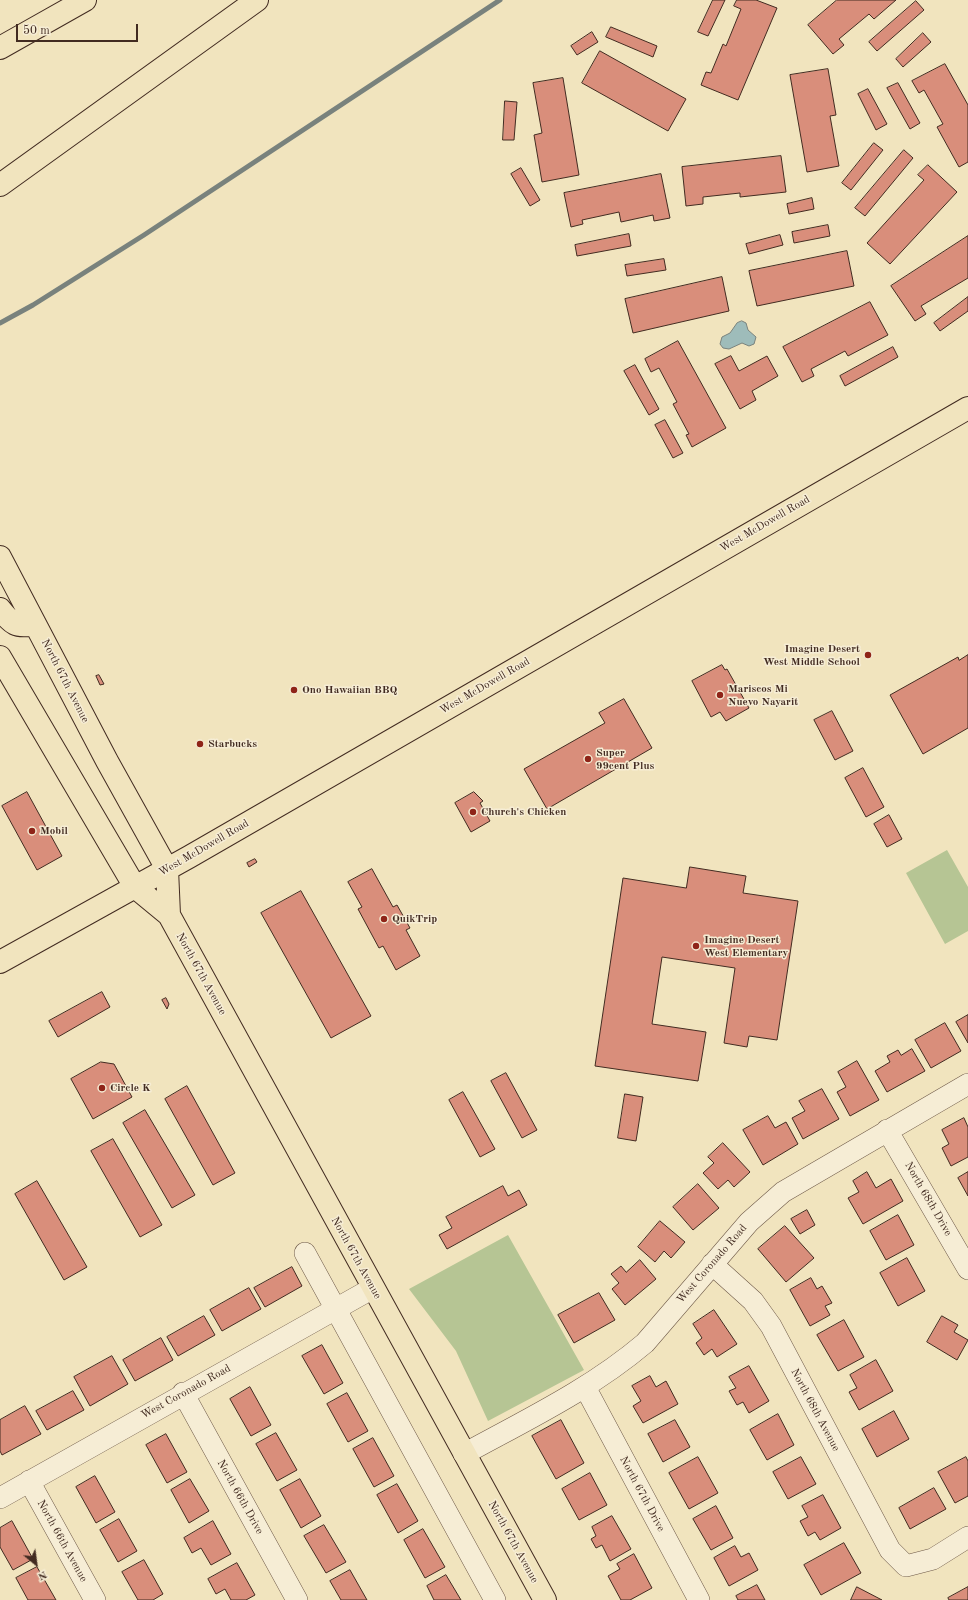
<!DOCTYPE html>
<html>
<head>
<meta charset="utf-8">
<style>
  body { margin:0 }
  #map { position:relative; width:968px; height:1600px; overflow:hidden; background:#f1e4be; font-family:"Old Standard TT",serif }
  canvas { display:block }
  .north { position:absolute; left:16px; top:1544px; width:40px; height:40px; -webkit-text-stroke:3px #f6edd5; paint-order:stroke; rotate:151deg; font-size:11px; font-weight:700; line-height:16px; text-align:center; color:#422b21 }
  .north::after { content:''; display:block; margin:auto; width:14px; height:18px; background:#422b21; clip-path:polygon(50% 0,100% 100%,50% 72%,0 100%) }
  .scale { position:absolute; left:16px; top:24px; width:122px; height:18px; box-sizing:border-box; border:2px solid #422b21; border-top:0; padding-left:5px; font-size:12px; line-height:14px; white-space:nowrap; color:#422b21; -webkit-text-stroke:3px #f6edd5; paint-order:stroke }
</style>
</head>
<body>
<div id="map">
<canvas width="968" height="1600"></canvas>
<div class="north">N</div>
<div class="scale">50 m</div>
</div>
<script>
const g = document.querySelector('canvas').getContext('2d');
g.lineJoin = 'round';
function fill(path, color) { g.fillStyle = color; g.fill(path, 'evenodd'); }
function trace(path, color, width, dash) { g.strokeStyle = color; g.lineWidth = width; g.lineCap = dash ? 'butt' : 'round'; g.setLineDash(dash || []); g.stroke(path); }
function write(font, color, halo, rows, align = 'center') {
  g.font = font + ' "Old Standard TT",serif'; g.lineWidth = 3; g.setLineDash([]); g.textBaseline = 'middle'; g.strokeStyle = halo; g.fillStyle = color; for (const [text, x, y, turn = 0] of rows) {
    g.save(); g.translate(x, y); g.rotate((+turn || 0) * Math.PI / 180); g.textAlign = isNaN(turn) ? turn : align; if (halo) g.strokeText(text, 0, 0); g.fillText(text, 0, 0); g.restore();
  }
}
const green = new Path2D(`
  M947,850l21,37v44l-23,13 -39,-71z
  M508,1235l76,135 -96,51 -32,-70 -47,-62z`);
const water = new Path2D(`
  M742,321l4,2 2,7 8,7 -2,7 -5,2 -7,-3 -13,6 -6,-1 -3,-4 2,-7 8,-4 7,-10z`);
const stream = new Path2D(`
  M0,323l33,-18 111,-70 356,-235`);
const building = new Path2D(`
  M713,0h12l-17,36 -10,-4z
  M737,0h19l21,8 -39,92 -37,-15 5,-13 5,1 12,-29 3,2 15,-37 -7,-3z
  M837,0h59l-22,19 -5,-5 -30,25 5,6 -11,9 -25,-29z
  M916,1l8,9 -47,41 -8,-9z
  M611,27l46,19 -4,11 -47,-20z
  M592,32l6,10 -21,13 -6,-9z
  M923,33l8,9 -28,25 -7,-8z
  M600,51l86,48 -18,32 -86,-48z
  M945,64l23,41v57l-9,5 -22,-40 6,-3 -19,-34 -5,3 -7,-12z
  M828,69l8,46 -6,1 9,50 -32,6 -17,-97z
  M563,78l16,97 -37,7 -8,-47 8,-2 -9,-50z
  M898,83l22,40 -10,6 -23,-41z
  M868,89l19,35 -11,6 -18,-36z
  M505,101l12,1 -3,38h-11z
  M874,143l9,7 -32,40 -9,-7z
  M904,150l9,8 -48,58 -10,-8z
  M781,156l5,36 -46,5v-4l-37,4v7l-17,2 -4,-39z
  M928,165l29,27 -67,72 -23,-21 57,-63 -6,-5z
  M521,168l19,32 -10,6 -19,-32z
  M661,174l9,44 -16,3 -1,-6 -32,7 -2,-10 -37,8 1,4 -12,3 -7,-34z
  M812,198l2,11 -25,5 -2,-10z
  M828,225l2,11 -36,7 -2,-11z
  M629,234l2,12 -54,10 -2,-11z
  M780,235l3,10 -34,9 -3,-10z
  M968,236v42l-47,28 5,8 -11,7 -24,-35z
  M847,251l7,35 -97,20 -8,-35z
  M664,259l2,11 -39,6 -2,-11z
  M722,277l7,34 -96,22 -8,-34z
  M968,297v14l-28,20 -6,-8z
  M870,302l18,33 -40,21 -3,-5 -34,18 3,7 -12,6 -19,-35z
  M678,341l48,87 -34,19 -6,-12 3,-1 -16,-30 4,-2 -18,-34 -8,4 -6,-13z
  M893,347l5,10 -53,29 -5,-10z
  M731,356l8,15 28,-15 11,20 -26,15 4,9 -16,9 -25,-45z
  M635,365l24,44 -10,6 -25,-44z
  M665,420l18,33 -10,5 -18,-33z
  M968,655v73l-45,26 -33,-59 68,-38 1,3z
  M722,665l3,5 2,-1 22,39 -23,13 -6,-9 -9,5 -19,-36z
  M99,675l5,9 -4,1 -4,-9z
  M624,699l28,49 -105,61 -23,-40 81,-46 -6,-10z
  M832,711l21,40 -18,9 -21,-40z
  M863,768l21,39 -18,10 -21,-39z
  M27,792l35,64 -25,14 -35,-64z
  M474,792l9,9 -3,2 10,18 -19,11 -16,-29z
  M889,815l13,24 -15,8 -13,-23z
  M255,859l2,3 -8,5 -2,-4z
  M690,867l56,9 -3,17 55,8 -21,139 -28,-4 -2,11 -23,-4 11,-75 -73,-11 -10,67 54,8 -8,49 -103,-15 28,-188 63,10z
  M372,869l21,38 4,-2 13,23 -4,2 14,26 -24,14 -13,-24 -4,2 -21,-39 4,-2 -14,-25z
  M301,891l70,125 -40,22 -70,-125z
  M102,992l8,15 -52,30 -9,-16z
  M166,998l3,6 -2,5 -5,-9z
  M968,1015v28l-12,-21z
  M945,1023l16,28 -30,17 -16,-28z
  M912,1049l13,22 -38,21 -12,-21 15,-9 -3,-6 11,-6 3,5z
  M857,1061l22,39 -29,16 -13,-24 9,-5 -8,-15z
  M101,1062l13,2 18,33 -39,22 -22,-40z
  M506,1073l31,57 -15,8 -31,-57z
  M187,1086l48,87 -22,12 -48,-86z
  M822,1089l17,30 -36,20 -11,-21 13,-7 -6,-10z
  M463,1092l32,57 -15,8 -31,-57z
  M625,1094l18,3 -7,44 -18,-3z
  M145,1110l50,85 -23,13 -49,-85z
  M768,1116l7,12 11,-6 12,22 -35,21 -20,-35z
  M964,1118l4,9v30l-17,9 -9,-18 7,-4 -7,-14z
  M113,1139l49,86 -22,12 -49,-86z
  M723,1143l27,29 -16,15 -6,-7 -10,9 -15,-16 11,-10 -6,-6z
  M867,1172l9,16 15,-9 12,22 -40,23 -15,-26 11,-6 -6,-11z
  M968,1172v24l-10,-18z
  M37,1181l50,86 -23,13 -49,-86z
  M698,1184l21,24 -26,22 -20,-23z
  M503,1186l5,10 11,-6 8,15 -80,44 -8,-14 13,-7 -6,-11z
  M807,1210l8,15 -15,9 -9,-15z
  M898,1215l16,30 -28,15 -16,-29z
  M660,1221l25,21 -14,16 -7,-7 -9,11 -17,-15z
  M785,1226l29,32 -28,24 -28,-33z
  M907,1258l18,33 -27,15 -18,-33z
  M640,1260l16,19 -31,26 -13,-16 7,-6 -8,-9 10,-8 5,6z
  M292,1267l10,19 -37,21 -11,-19z
  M811,1278l6,11 5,-3 10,17 -7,3 5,9 -20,11 -20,-36z
  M249,1288l12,21 -39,22 -12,-21z
  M599,1293l16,27 -41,23 -16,-28z
  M714,1310l23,34 -20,13 -5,-8 -8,6 -8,-12 6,-5 -9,-14z
  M204,1316l11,19 -37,21 -11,-19z
  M942,1316l16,9 -4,7 14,8 -11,20 -30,-18z
  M844,1320l20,37 -26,14 -21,-36z
  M161,1338l12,22 -38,21 -12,-21z
  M322,1345l21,38 -19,11 -22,-38z
  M112,1356l16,28 -38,22 -16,-29z
  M876,1360l17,31 -34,19 -10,-18 8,-4 -7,-13z
  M749,1366l20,35 -20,12 -6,-11 -6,3 -8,-14 7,-3 -7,-11z
  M650,1376l6,11 10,-6 12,23 -35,19 -10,-17 8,-5 -9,-15z
  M250,1387l21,38 -20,11 -21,-37z
  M73,1391l11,19 -37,20 -11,-19z
  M347,1393l21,38 -20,11 -21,-38z
  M25,1406l16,28 -39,21 -2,-4v-31z
  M894,1411l15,28 -32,18 -15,-28z
  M778,1414l16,31 -27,15 -17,-30z
  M561,1420l23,43 -28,16 -24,-43z
  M675,1420l15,27 -27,15 -15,-28z
  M276,1433l21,37 -20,11 -21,-37z
  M166,1434l21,38 -20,11 -21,-38z
  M373,1438l21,38 -20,11 -21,-38z
  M698,1457l20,36 -29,16 -20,-36z
  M801,1457l15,27 -28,15 -15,-27z
  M966,1457l2,4v35l-13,7 -17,-31z
  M590,1473l17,32 -28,15 -17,-31z
  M95,1476l20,36 -19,11 -20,-36z
  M190,1479l19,32 -20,12 -18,-33z
  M300,1479l21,37 -20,12 -21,-38z
  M397,1484l21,37 -20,12 -21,-38z
  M934,1488l12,21 -36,20 -11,-21z
  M823,1495l18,33 -21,12 -5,-8 -7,4 -8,-15 8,-4 -6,-11z
  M716,1506l17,32 -22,12 -18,-31z
  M612,1516l19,33 -21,12 -8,-16 -6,3 -5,-9 5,-3 -4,-9z
  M119,1519l18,32 -19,11 -18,-32z
  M12,1521l21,38 -20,11 -13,-23v-19z
  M213,1521l18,33 -20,11 -10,-17 -9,5 -8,-15z
  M324,1525l22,37 -20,11 -22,-37z
  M423,1529l22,38 -20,11 -21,-38z
  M844,1543l17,30 -40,22 -17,-30z
  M735,1546l6,11 8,-4 9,17 -29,16 -15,-28z
  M634,1554l18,34 -22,12h-9l-13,-24 12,-7 -3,-5z
  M144,1560l19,34 -10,6h-15l-16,-28z
  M237,1563l18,32 -9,5h-15l-6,-11 -9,5 -8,-15z
  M37,1567l19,33h-28l-12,-22z
  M350,1570l17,30h-26l-11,-19z
  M446,1575l15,25h-27l-7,-14z
  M757,1585l8,15h-27l-2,-4z
  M857,1587l25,13h-31z
  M968,1587v13h-19l-1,-2z`);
const minor = new Path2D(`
  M887,1130l81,139
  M305,1253l190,347
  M712,1264l41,37 18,25 119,224 16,16 27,-7 35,-22
  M585,1387l114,213
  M183,1393l114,207
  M464,1454c62,-34 127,-65 181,-111l104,-121 34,-30 185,-108
  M29,1481l66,119
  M0,1498l373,-210`);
const major = new Path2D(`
  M0,557l107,204 60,108 2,46
  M0,609c12,15 16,19 35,15
  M0,657l135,230 34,28 376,685
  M0,962l189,-105 779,-449`);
const highway = new Path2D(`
  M0,48l85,-48
  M0,185l257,-185`);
const markers = [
  [868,655,4,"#8f2418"],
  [294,690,4,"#8f2418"],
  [720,695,4,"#8f2418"],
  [200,744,4,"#8f2418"],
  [588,759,4,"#8f2418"],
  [473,812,4,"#8f2418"],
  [32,831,4,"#8f2418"],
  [384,919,4,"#8f2418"],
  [696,946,4,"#8f2418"],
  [102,1088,4,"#8f2418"]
];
const streetNames = [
  ["West McDowell Road",765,524,-30],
  ["North 67th Avenue",65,681,63],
  ["West McDowell Road",485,686,-30],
  ["West McDowell Road",204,848,-30],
  ["North 67th Avenue",201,974,61],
  ["North 68th Drive",928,1199,60],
  ["North 67th Avenue",356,1258,61],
  ["West Coronado Road",712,1264,-49],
  ["West Coronado Road",186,1392,-29],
  ["North 68th Avenue",815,1410,62],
  ["North 67th Drive",642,1494,62],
  ["North 66th Drive",240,1497,61],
  ["North 66th Avenue",62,1541,61],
  ["North 67th Avenue",513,1542,61]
];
const poiNames = [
  ["Imagine Desert",860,649,"right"],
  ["West Middle School",860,662,"right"],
  ["Mariscos Mi",728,689],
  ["Nuevo Nayarit",728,702],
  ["Ono Hawaiian BBQ",302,690],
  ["Starbucks",208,744],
  ["Super",596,753],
  ["99cent Plus",596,766],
  ["Church's Chicken",481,812],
  ["Mobil",40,831],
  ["QuikTrip",392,919],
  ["Imagine Desert",704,940],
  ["West Elementary",704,953],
  ["Circle K",110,1088]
];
fill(green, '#b6c594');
fill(water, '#9ebcba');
trace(water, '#79827d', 1);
trace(stream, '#79827d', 5);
fill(building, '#d98e7b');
trace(building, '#422b21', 1);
trace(minor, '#6e5948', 22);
trace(major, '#422b21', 24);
trace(highway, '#422b21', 24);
trace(minor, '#f6edd5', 21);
trace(major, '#f1e4be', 22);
trace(highway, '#f1e4be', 22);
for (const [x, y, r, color] of markers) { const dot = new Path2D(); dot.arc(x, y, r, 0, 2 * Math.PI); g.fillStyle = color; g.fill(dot); trace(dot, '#f6edd5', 1.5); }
write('11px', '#422b21', '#f6edd5', streetNames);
write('bold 11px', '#422b21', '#f6edd5', poiNames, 'left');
</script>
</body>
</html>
